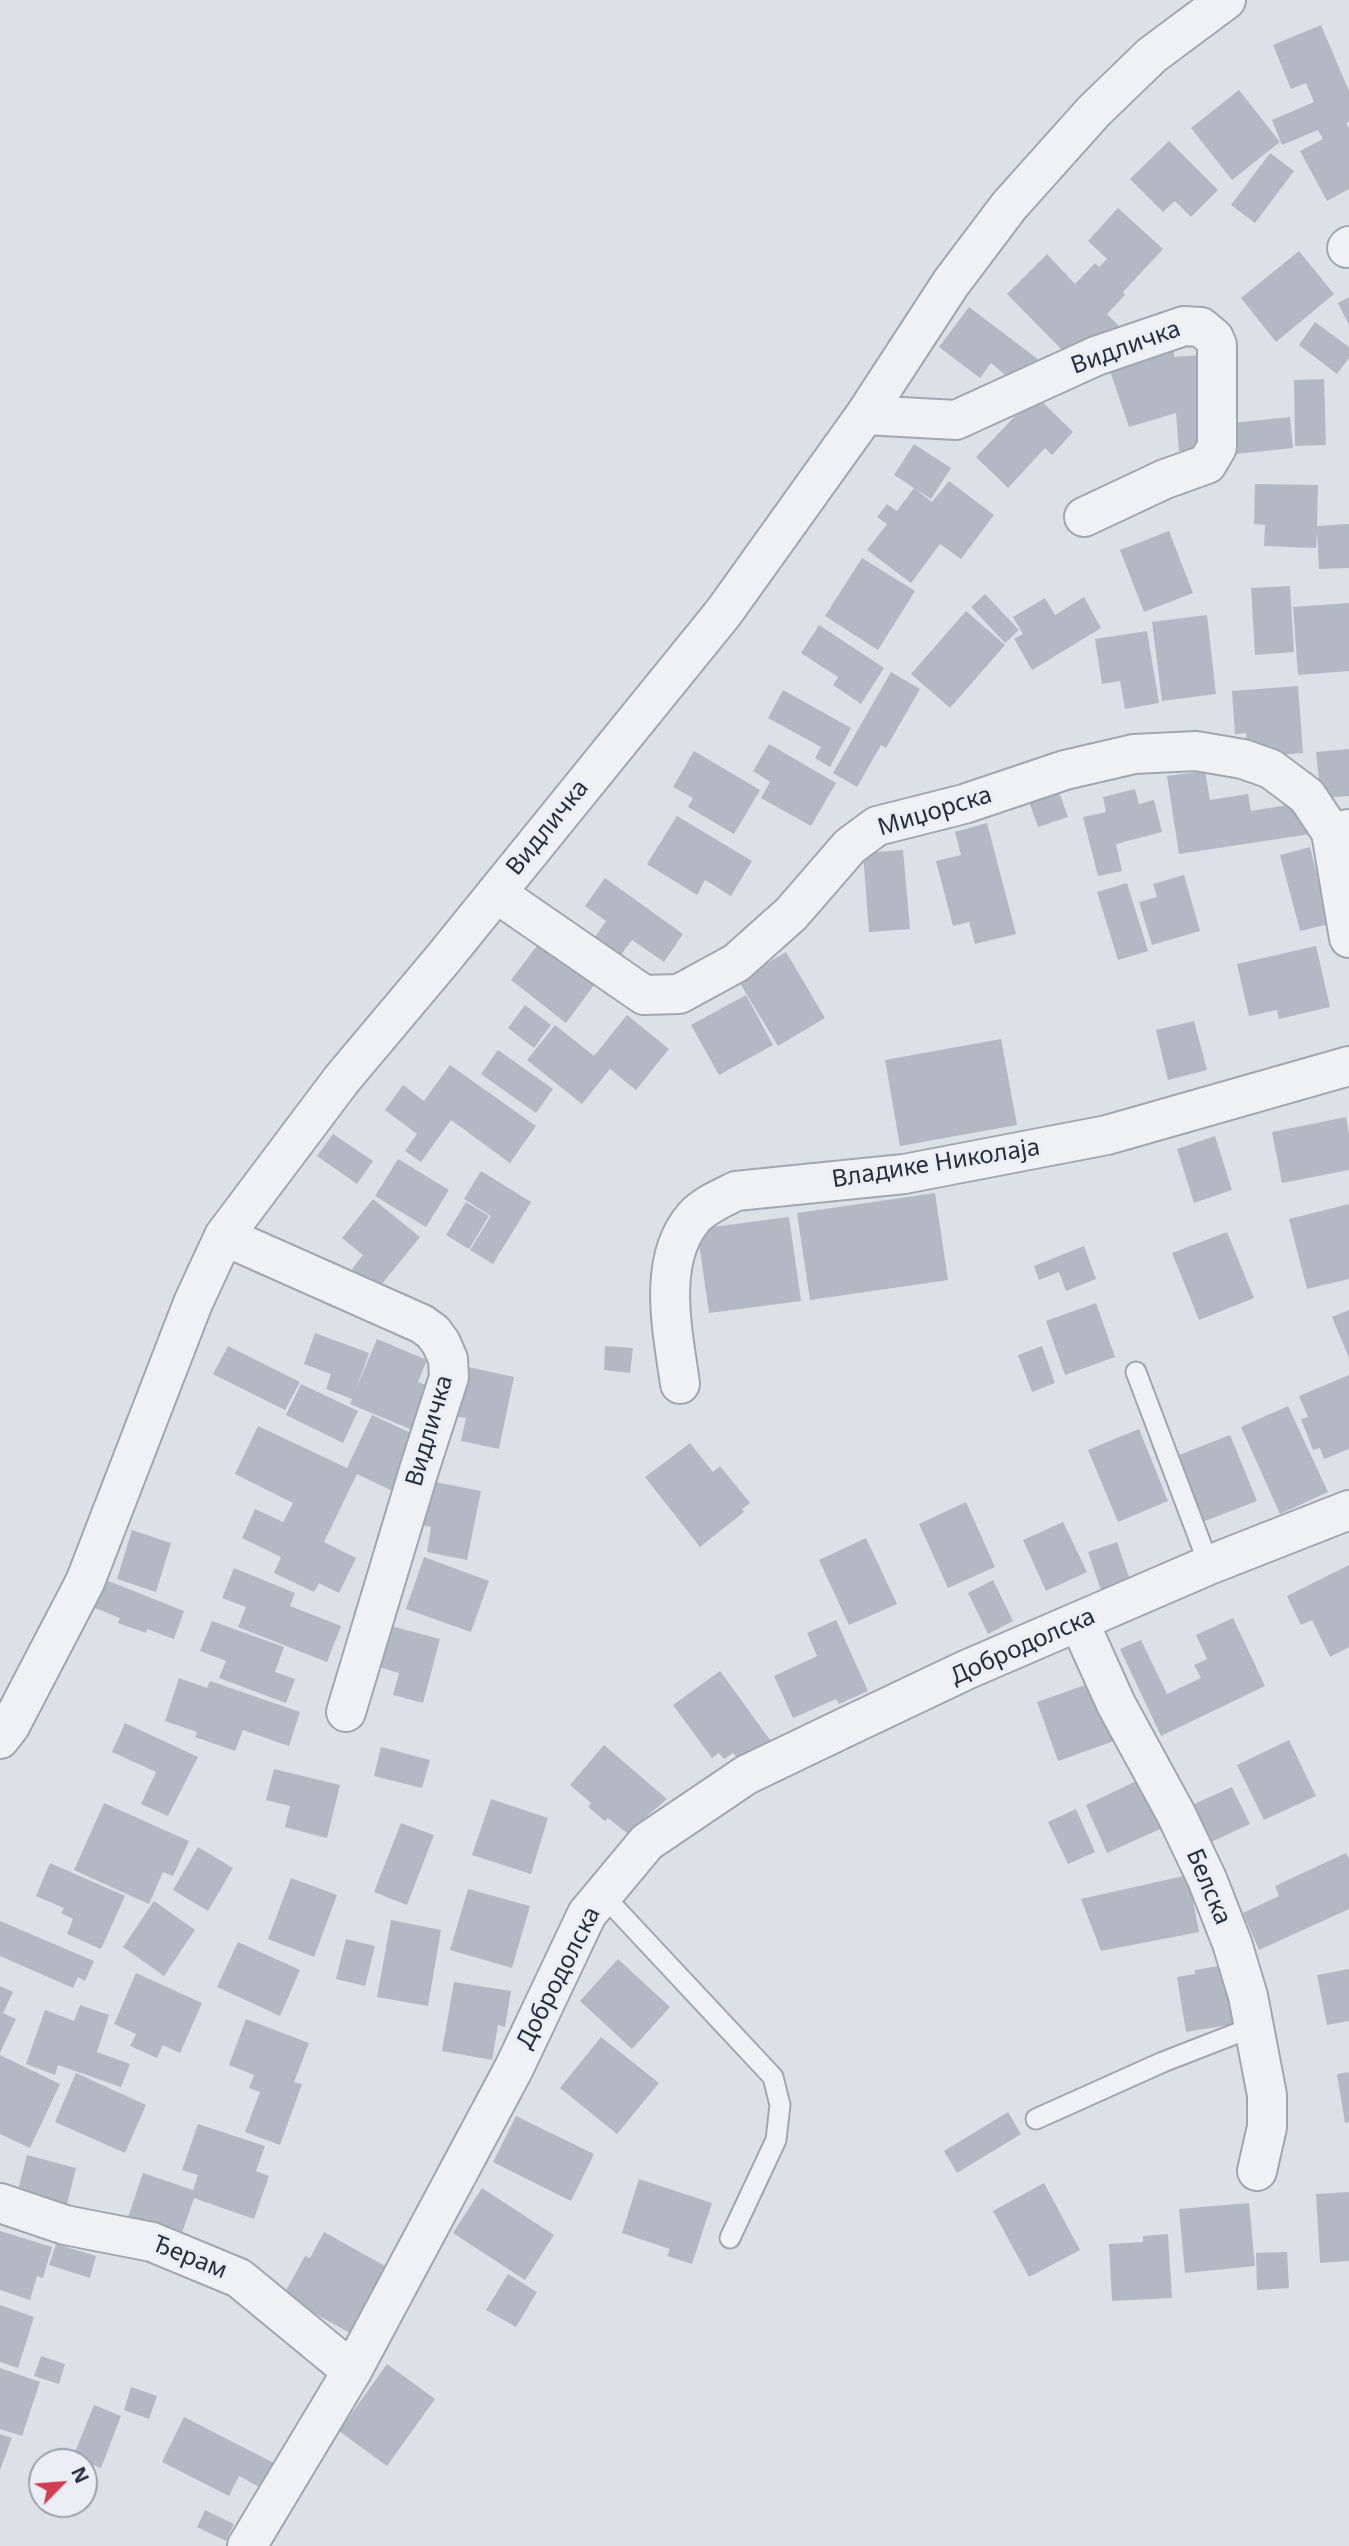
<!DOCTYPE html>
<html>
<head>
<meta charset="utf-8">
<style>
  body { margin:0 }
  #map { position:relative; width:1349px; height:2546px; overflow:hidden; background:#dce0e7; font-family:"Noto Sans",sans-serif }
  canvas { display:block }
  .north { position:absolute; left:28px; top:2448px; width:70px; height:70px; box-sizing:border-box; background:#ebeff5; border:2px solid #9ca2ac; border-radius:50%; rotate:65deg; font-size:19px; font-weight:700; line-height:28px; text-align:center; color:#252e3e }
  .north::after { content:''; display:block; margin:auto; width:24px; height:32px; background:#d23b50; clip-path:polygon(50% 0,100% 100%,50% 72%,0 100%) }
</style>
</head>
<body>
<div id="map">
<canvas width="1349" height="2546"></canvas>
<div class="north">N</div>
</div>
<script>
const g = document.querySelector('canvas').getContext('2d');
g.lineJoin = 'round';
function fill(path, color) { g.fillStyle = color; g.fill(path, 'evenodd'); }
function trace(path, color, width, dash) { g.strokeStyle = color; g.lineWidth = width; g.lineCap = dash ? 'butt' : 'round'; g.setLineDash(dash || []); g.stroke(path); }
function write(font, color, halo, rows, align = 'center') {
  g.font = font + ' "Noto Sans",sans-serif'; g.lineWidth = 6; g.setLineDash([]); g.textBaseline = 'middle'; g.strokeStyle = halo; g.fillStyle = color; for (const [text, x, y, turn = 0] of rows) {
    g.save(); g.translate(x, y); g.rotate((+turn || 0) * Math.PI / 180); g.textAlign = isNaN(turn) ? turn : align; if (halo) g.strokeText(text, 0, 0); g.fillText(text, 0, 0); g.restore();
  }
}
const building = new Path2D(`
  M1321,25l28,66v31l-3,1 3,5v61l-22,12 -27,-50 23,-12 -5,-9 -36,15 -10,-25 42,-18 -8,-19 -15,6 -18,-44z
  M1239,90l41,52 -48,38 -41,-52z
  M1169,141l49,49 -27,27 -16,-16 -12,11 -33,-33z
  M1270,153l24,18 -39,52 -24,-18z
  M1118,208l45,41 -40,43 2,3 -18,19 22,22 -61,20 -61,-62 40,-40 28,30 20,-21 4,4 8,-8 -19,-18z
  M1299,251l35,43 -58,48 -35,-44z
  M1349,297v28l-11,-22z
  M969,307l82,62 -34,16 -26,-22 -11,15 -41,-31z
  M1315,322l34,25v11l-12,16 -38,-29z
  M1174,348v9l28,-2 7,94 -30,2 -3,-38 -47,14 -21,-62z
  M1324,379l2,66 -31,1 -1,-66z
  M1035,395l38,37 -21,23 -7,-7 -37,40 -32,-31z
  M1290,417l3,31 -67,7 -4,-31z
  M914,444l37,24 -20,31 -37,-24z
  M949,481l45,34 -33,44 -21,-15 -29,39 -44,-33 20,-26 -10,-7 10,-13 10,7 17,-23 18,14z
  M1255,484l63,1 -1,41 32,-2v44l-30,1 -2,-37 -1,16 -52,-2 1,-21 -11,-1z
  M1169,531l24,62 -49,19 -24,-62z
  M862,558l53,33 -37,59 -53,-34z
  M1290,586l4,66 -39,3 -4,-67z
  M985,594l34,36 -14,13 -34,-36z
  M1084,597l17,31 -69,42 -18,-31 9,-5 -10,-17 32,-19 10,17z
  M1349,603v68l-51,4 -5,-68z
  M966,611l39,34 -55,63 -39,-34z
  M1207,615l9,79 -54,7 -10,-79z
  M819,625l65,43 -23,36 -28,-19 5,-8 -37,-24z
  M1147,631l12,72 -34,6 -5,-28 -18,3 -7,-45z
  M891,672l29,17 -34,59 -5,-3 -24,42 -24,-14z
  M1298,686l5,67 -55,4 -2,-24 -11,1 -3,-43z
  M783,690l68,38 -21,39 -15,-9 6,-11 -53,-29z
  M769,744l67,39 -25,43 -50,-28 9,-16 -17,-11z
  M1349,749v47l-28,2 -5,-46z
  M694,751l66,39 -26,44 -46,-27 5,-9 -20,-11z
  M1205,771l5,29 38,-6 3,17 54,-9 5,32 -131,20 -12,-78z
  M1058,789l10,28 -30,10 -10,-28z
  M1135,789l4,15 15,-4 8,32 -46,12 6,27 -24,5 -15,-59 23,-5 -3,-15z
  M677,816l75,45 -21,35 -26,-16 -8,15 -50,-31z
  M987,823l29,111 -41,10 -6,-22 -16,4 -17,-65 25,-6 -6,-23z
  M1310,847l19,77 -29,7 -20,-76z
  M903,850l7,79 -41,3 -6,-79z
  M1184,875l16,56 -48,14 -13,-43 18,-5 -4,-13z
  M605,878l78,56 -19,28 -32,-22 -18,24 -25,-18 17,-25 -21,-15z
  M1127,883l21,68 -30,9 -21,-68z
  M540,942l55,42 -29,39 -55,-43z
  M1316,946l14,61 -51,12 -2,-9 -28,6 -12,-52z
  M786,952l39,66 -47,28 -40,-66z
  M746,995l27,50 -54,30 -28,-50z
  M525,1005l26,20 -17,23 -26,-20z
  M627,1015l42,34 -33,41 -26,-21 -28,35 -55,-44 28,-35 39,31z
  M1194,1021l13,49 -39,10 -12,-50z
  M1001,1039l16,86 -117,21 -15,-86z
  M498,1050l55,39 -17,24 -55,-39z
  M450,1065l86,61 -26,37 -59,-43 -30,42 -16,-11 12,-17 -32,-24 18,-25 21,16z
  M1346,1117l3,17v36l-67,13 -10,-51z
  M333,1134l40,27 -16,23 -40,-28z
  M1215,1136l17,54 -38,13 -17,-54z
  M398,1159l51,31 -23,37 -51,-31z
  M481,1171l50,31 -38,62 -23,-14 21,-34 -27,-17z
  M935,1193l13,87 -138,20 -13,-87z
  M373,1199l47,38 -43,53 -25,-21 11,-14 -21,-17z
  M466,1202l23,14 -20,33 -23,-14z
  M1349,1204v75l-42,10 -18,-70z
  M789,1217l12,84 -92,12 -12,-84z
  M1227,1232l27,66 -55,22 -27,-67z
  M1084,1246l12,33 -30,12 -7,-19 -20,8 -5,-14z
  M1096,1303l19,54 -50,18 -19,-54z
  M1349,1310v48l-17,-41z
  M315,1333l54,20 -13,36 21,-50 50,21 -9,22 10,4 -6,48 -72,-30 2,-5 -26,-10 5,-15 -27,-10z
  M228,1346l72,36 -15,28 -72,-36z
  M605,1346l28,2 -3,25 -26,-3z
  M1042,1346l13,37 -23,9 -14,-37z
  M459,1365l55,12 -15,72 -38,-8 5,-23 -17,-3z
  M1349,1375v74l-25,10 -4,-11 -7,2 -12,-31 7,-2 -9,-21z
  M301,1384l57,27 -15,32 -57,-28z
  M1288,1406l40,86 -48,22 -39,-87z
  M372,1415l54,25 -27,54 -42,-20 -33,68 32,16 -17,35 -20,-10 -5,9 -40,-19 7,-16 -39,-19 13,-29 28,13 10,-19 -58,-29 23,-48 89,42z
  M1139,1429l29,72 -50,21 -30,-72z
  M1230,1435l27,66 -57,22 -26,-66z
  M690,1443l23,29 7,-6 30,37 -8,6 2,3 -44,35 -55,-70z
  M430,1481l51,10 -14,69 -40,-8 4,-25 -9,-2z
  M966,1502l29,65 -47,21 -29,-64z
  M1063,1522l24,50 -41,19 -23,-51z
  M132,1530l39,13 -15,49 -39,-13z
  M866,1538l31,66 -48,21 -30,-65z
  M1117,1542l13,38 -29,10 -13,-38z
  M424,1557l65,24 -18,51 -65,-23z
  M1349,1565v82l-19,10 -18,-37 -11,5 -14,-29z
  M234,1568l61,25 -5,13 51,20 -14,36 -89,-35 8,-20 -24,-9z
  M106,1580l78,31 -10,28 -27,-10 -1,4 -28,-10 2,-5 -25,-10z
  M993,1580l20,41 -25,13 -20,-41z
  M1233,1618l32,68 -104,50 -41,-87 21,-9 26,54 34,-16 -7,-13 13,-6 -11,-24z
  M836,1620l32,71 -29,13 -3,-5 -43,19 -19,-42 43,-20 -10,-23z
  M212,1621l72,26 -9,25 20,7 -9,24 -67,-25 7,-17 -26,-10z
  M391,1626l49,13 -17,64 -30,-8 6,-22 -20,-6z
  M720,1671l53,73 -30,22 -10,-13 -9,6 -5,-6 -7,5 -39,-53z
  M179,1678l28,10 3,-7 90,31 -11,34 -46,-16 -8,21 -40,-14 2,-5 -32,-11z
  M1099,1680l21,59 -62,22 -21,-59z
  M125,1723l73,34 -30,59 -27,-12 15,-32 -44,-20z
  M1289,1740l27,56 -52,24 -27,-55z
  M604,1745l63,54 -40,34 -19,-15 -3,3 -17,-14 3,-4 -21,-18z
  M381,1747l49,13 -8,28 -48,-12z
  M274,1769l66,16 -13,53 -42,-11 5,-21 -24,-6z
  M1147,1776l22,49 -62,28 -21,-48z
  M1232,1787l18,37 -41,19 -17,-38z
  M491,1799l57,19 -17,56 -59,-19z
  M104,1803l85,38 -16,35 -10,-4 -14,32 -75,-34z
  M1076,1809l19,43 -27,12 -20,-42z
  M401,1823l33,12 -27,70 -33,-13z
  M198,1847l35,21 -25,43 -35,-21z
  M1346,1853l3,6v50l-90,41 -16,-37 36,-17 -4,-10z
  M50,1863l75,33 -24,53 -34,-15 6,-15 -12,-6 3,-5 -28,-12z
  M1188,1875l11,57 -98,19 -20,-52z
  M291,1878l46,17 -23,62 -46,-18z
  M468,1889l62,17 -18,62 -62,-18z
  M154,1901l41,29 -31,46 -41,-29z
  M391,1920l50,10 -13,76 -51,-9z
  M0,1921l94,40 -9,20 -7,-4 -5,11 -73,-32z
  M346,1939l29,7 -10,40 -29,-7z
  M238,1942l62,28 -20,46 -63,-29z
  M618,1959l52,48 -38,42 -52,-48z
  M1236,1963l10,59 -60,10 -9,-55 18,-3v-4z
  M1349,1969v52l-22,4 -10,-50z
  M136,1973l66,30 -22,50 -17,-8 -6,13 -27,-12 6,-12 -22,-10z
  M454,1982l57,9 -6,36 -7,-2 -6,35 -50,-9z
  M0,1986l13,6 -10,21 13,6 -16,34z
  M80,2005l29,10 -12,37 33,12 -9,23 -63,-22 -3,10 -29,-11 19,-54 29,11z
  M246,2019l63,24 -15,39 8,2 -22,61 -35,-13 15,-40 -11,-4 5,-13 -25,-10z
  M601,2037l58,46 -42,51 -57,-46z
  M0,2055l60,29 -30,64 -30,-14z
  M1349,2072v50l-4,1 -8,-49z
  M76,2073l70,32 -21,48 -70,-31z
  M1008,2112l13,22 -64,39 -13,-22z
  M516,2116l78,38 -23,47 -78,-39z
  M198,2124l67,22 -9,25 13,5 -15,43 -60,-21 -15,44 -53,-19 17,-50 50,17 5,-15 -16,-5z
  M27,2155l49,13 -12,48 -49,-14z
  M639,2179l73,24 -20,61 -25,-8 3,-7 -48,-16z
  M1044,2183l36,67 -51,27 -36,-66z
  M482,2188l72,47 -29,45 -72,-47z
  M1349,2192v69l-29,2 -4,-69z
  M1249,2203l6,63 -70,7 -6,-64z
  M0,2231l52,16 -9,31 -6,-2 -7,24 -30,-10z
  M324,2232l61,34 -35,67 -67,-37 22,-40 5,2z
  M1168,2234l4,64 -60,3 -3,-57 34,-2v-6z
  M56,2244l40,12 -6,22 -41,-13z
  M1287,2252l2,36 -32,2 -1,-37z
  M508,2274l29,18 -21,35 -30,-17z
  M0,2305l34,12 -16,51 -18,-6z
  M41,2356l24,8 -6,20 -25,-8z
  M387,2364l48,35 -48,67 -48,-35z
  M0,2368l40,14 -18,54 -22,-7z
  M131,2387l26,9 -8,23 -25,-9z
  M94,2405l27,11 -20,52 -28,-11z
  M184,2417l90,46 -13,25 -22,-12 -10,20 -67,-34z
  M0,2434l12,4 -12,32z
  M205,2510l29,14 -8,17 -29,-14z`);
const lane = new Path2D(`
  M1136,1372l73,193
  M602,1894l171,183 7,28 -4,35 -46,98
  M1036,2119l127,-57 90,-35`);
const street = new Path2D(`
  M1347,248l2,-2
  M865,415l91,5 140,-64 88,-30 17,1 13,11 3,7v102l-10,17 -42,15 -81,38
  M1331,832l18,106
  M496,893l148,102 35,-1 57,-31 55,-49 59,-68 27,-20 87,-22 101,-34 69,-16 62,-3 47,8 28,10 36,27 24,36 18,-3
  M224,1236l198,88 11,8 8,11 7,16 1,18 -30,93 -73,242
  M680,1384c-7,-52 -24,-123 14,-167 11,-12 28,-19 42,-26l168,-17 203,-39 242,-69
  M1079,1622l37,82 60,110 31,65 25,64 16,53 19,99v32l-10,44
  M0,1739l10,-13 75,-144 108,-279 31,-67 118,-157 100,-119 282,-348 141,-197 86,-132 58,-77 85,-95 58,-56 74,-55
  M0,2203l65,22 87,17 87,36 113,93
  M247,2546l105,-175 162,-303 73,-154 60,-72 99,-67 100,-48 120,-57 243,-105 140,-55`);
const streetNames = [
  ["Видличка",1126,348,-20],
  ["Миџорска",935,812,-17],
  ["Видличка",548,828,-51],
  ["Владике Николаја",936,1164,-9],
  ["Видличка",430,1431,-74],
  ["Добродолска",1023,1647,-24],
  ["Белска",1208,1887,67],
  ["Добродолска",559,1978,-63],
  ["Ђерам",190,2258,22]
];
fill(building, '#b3b9c4');
trace(lane, '#a1a7b1', 23);
trace(street, '#a1a7b1', 42);
trace(lane, '#eff1f5', 19);
trace(street, '#eff1f5', 38);
write('24px', '#252e3e', '#ebeff5', streetNames);
</script>
</body>
</html>
